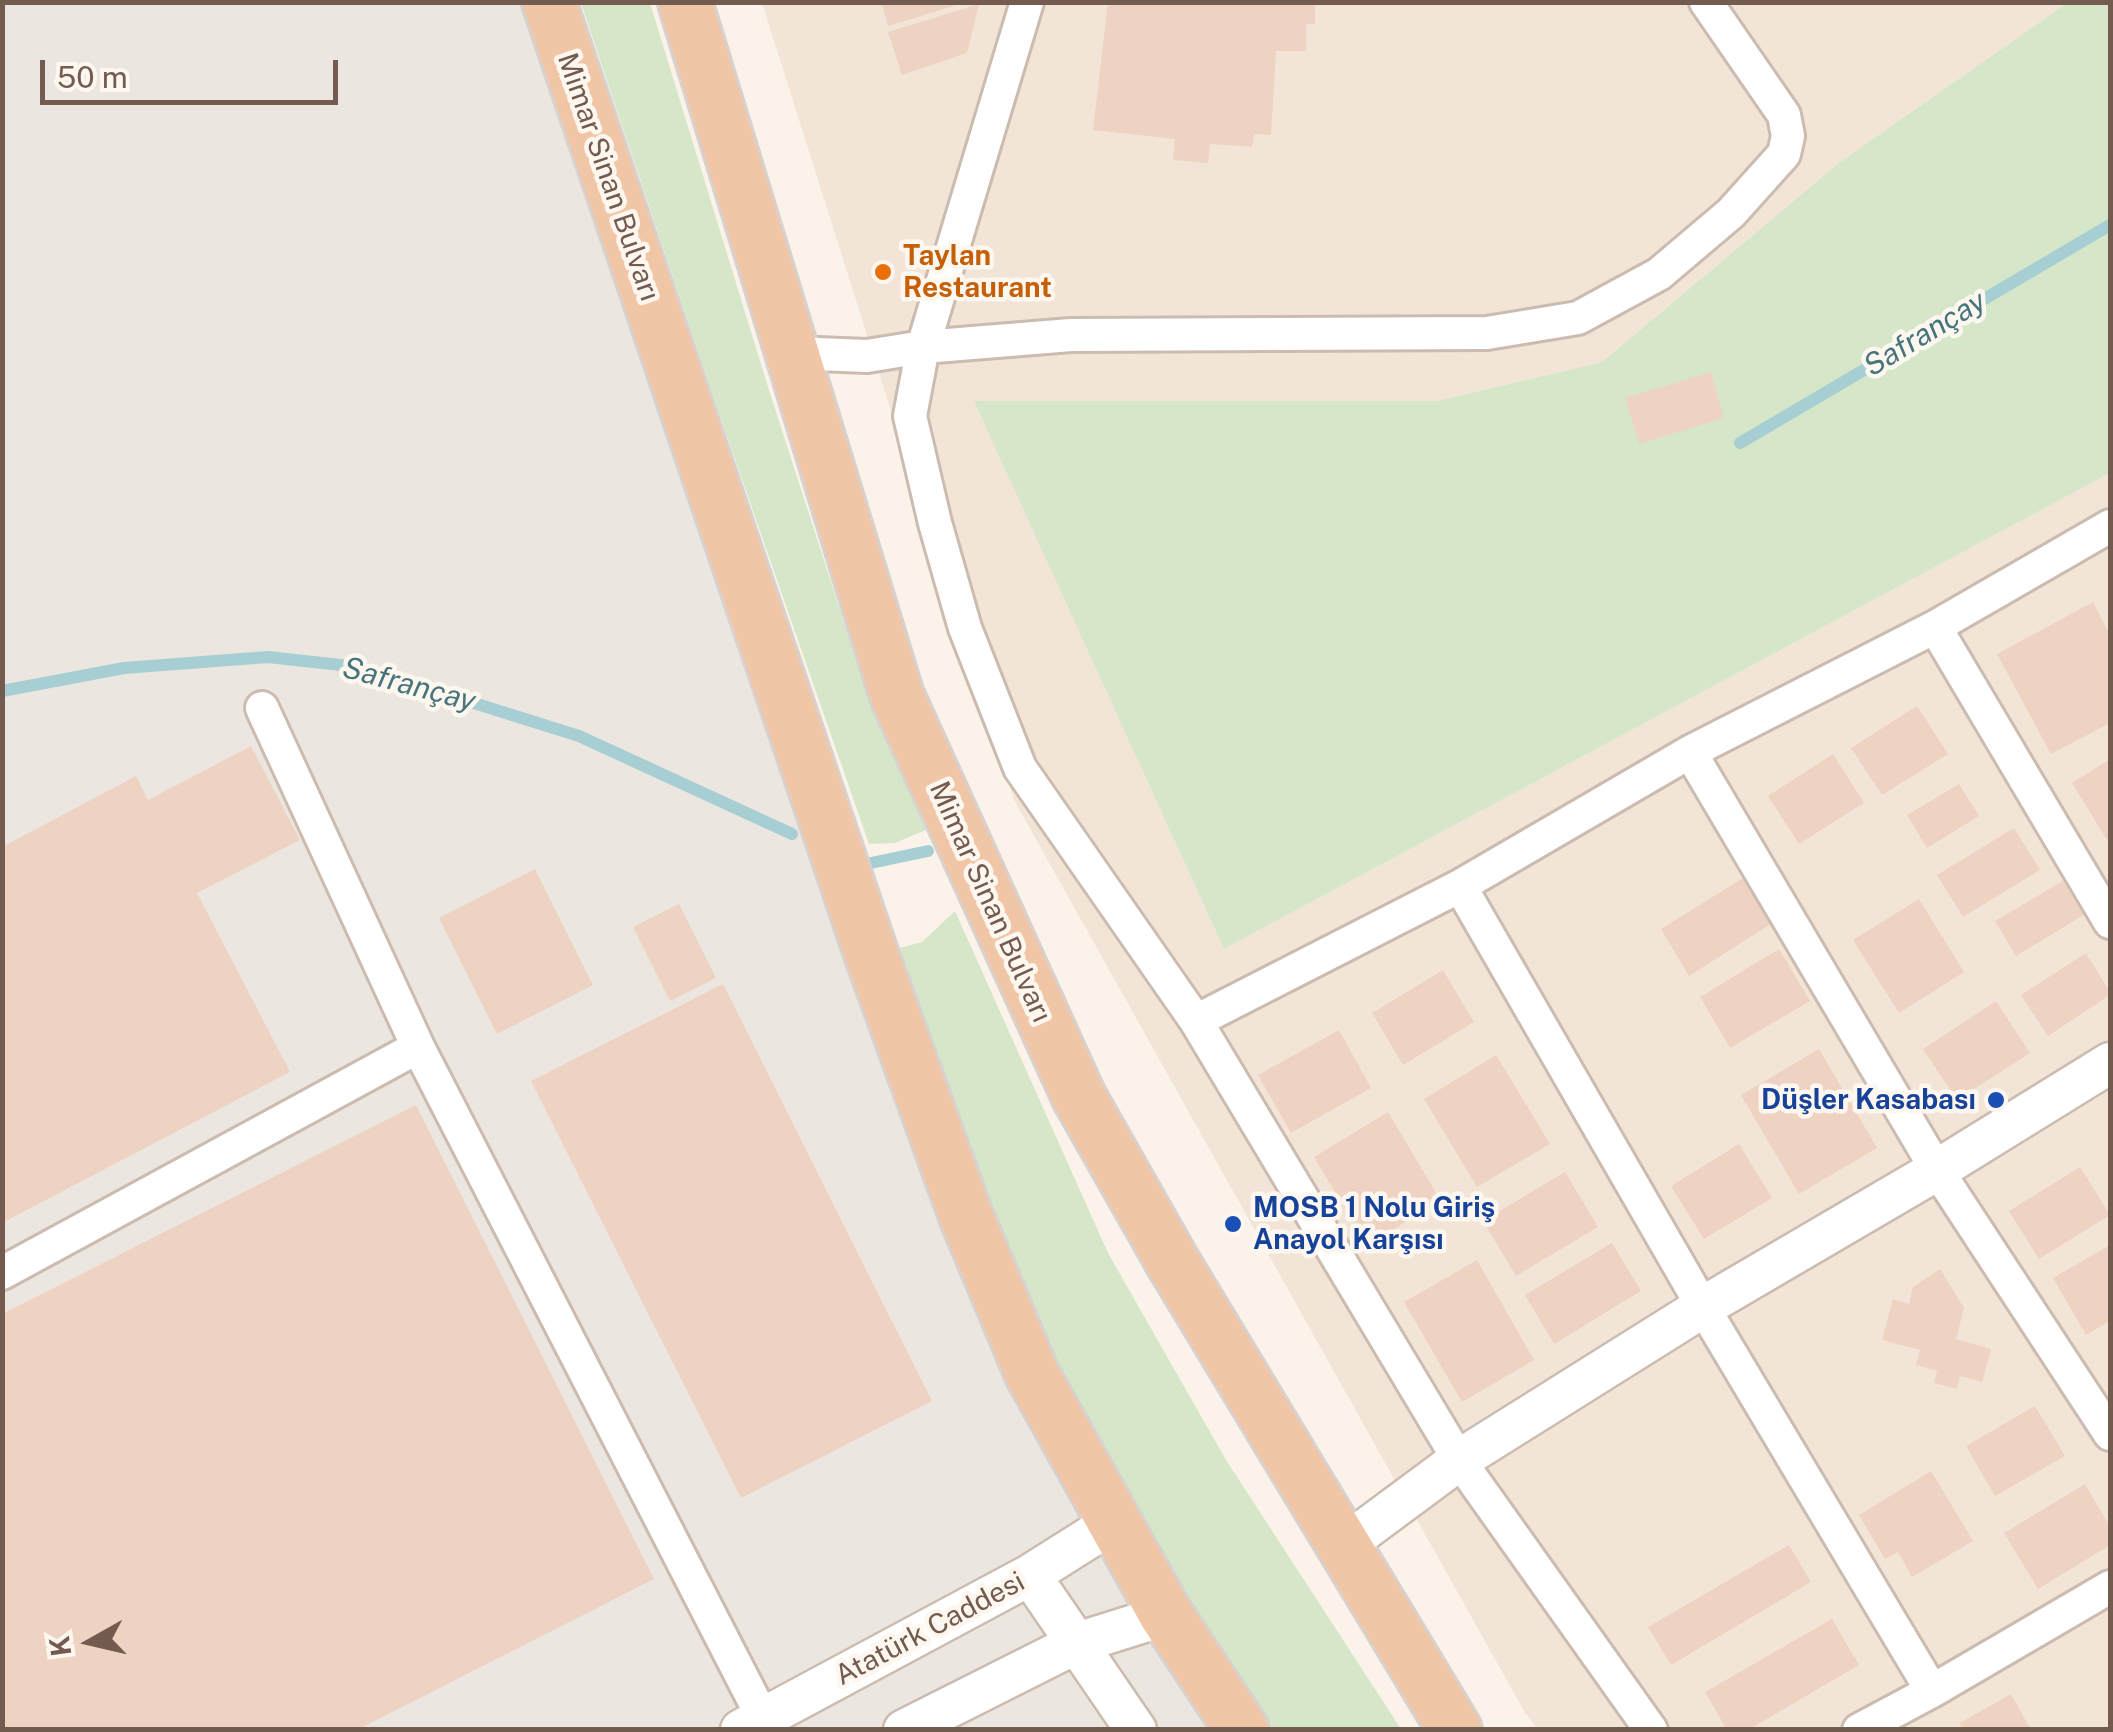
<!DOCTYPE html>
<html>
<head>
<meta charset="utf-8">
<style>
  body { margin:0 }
  #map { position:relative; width:2113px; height:1732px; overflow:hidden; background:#fbf3e9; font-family:"Public Sans",sans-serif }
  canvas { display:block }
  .frame { position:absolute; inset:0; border:5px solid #735b4f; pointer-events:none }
  .north { position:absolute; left:40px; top:1592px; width:100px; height:100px; -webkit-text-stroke:8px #fdf7ef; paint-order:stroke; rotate:262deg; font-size:28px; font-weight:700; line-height:40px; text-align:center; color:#735b4f }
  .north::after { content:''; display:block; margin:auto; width:35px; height:45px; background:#735b4f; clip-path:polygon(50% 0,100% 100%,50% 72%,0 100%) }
  .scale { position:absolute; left:40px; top:60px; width:298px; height:45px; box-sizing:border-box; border:5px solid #735b4f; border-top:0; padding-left:12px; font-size:30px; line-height:35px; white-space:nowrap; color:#735b4f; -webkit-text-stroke:8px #fdf7ef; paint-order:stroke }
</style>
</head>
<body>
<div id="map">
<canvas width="2113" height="1732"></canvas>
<div class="frame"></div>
<div class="north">K</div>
<div class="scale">50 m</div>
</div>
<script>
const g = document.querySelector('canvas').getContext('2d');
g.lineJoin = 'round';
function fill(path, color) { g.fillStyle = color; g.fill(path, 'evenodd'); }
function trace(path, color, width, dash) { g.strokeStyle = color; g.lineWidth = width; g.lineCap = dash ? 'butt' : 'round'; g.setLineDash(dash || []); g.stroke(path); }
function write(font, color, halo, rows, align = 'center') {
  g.font = font + ' "Public Sans",sans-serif'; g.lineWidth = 9; g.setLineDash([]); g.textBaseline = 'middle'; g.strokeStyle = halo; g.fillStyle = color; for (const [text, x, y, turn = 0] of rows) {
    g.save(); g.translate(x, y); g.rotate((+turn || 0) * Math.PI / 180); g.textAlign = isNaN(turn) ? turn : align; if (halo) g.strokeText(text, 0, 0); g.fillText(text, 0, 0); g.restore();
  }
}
const residential = new Path2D(`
  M762,3h1305l-227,159 -238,200 -165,39h-462l249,548 886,-476v1256l-572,1 -14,-19 -510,-911z`);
const industrial = new Path2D(`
  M3,3h517l468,1313 225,413 -1210,1z`);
const green = new Path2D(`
  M581,3h69l117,381 98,303 61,143 -31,13 -26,1 -154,-442z
  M2067,3h43v470l-886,476 -250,-548h463l165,-39 238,-200z
  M955,911l153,342 118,207 175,269h-130l-121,-191 -91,-156 -42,-97 -121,-336 26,-7z`);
const stream = new Path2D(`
  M1740,443l370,-218
  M2,691l122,-23 144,-11 91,10 220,69 213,98
  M871,863l57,-12`);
const building = new Path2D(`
  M881,2h82v1l-75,23z
  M1108,2h207v22h-9v27h-30l-5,84 -17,-1 -2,13 -42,-3 -2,19 -35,-3 2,-21 -82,-9z
  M979,4l-12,49 -65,22 -14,-43z
  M1711,372l13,46 -85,26 -14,-46z
  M2093,602l17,33v88l-59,31 -54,-100z
  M1917,706l31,48 -66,41 -31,-47z
  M251,746l49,94 -103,53 93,179 -288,151v-376l134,-71 12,24z
  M1833,754l31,49 -65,41 -31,-48z
  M2110,759v86l-38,-62z
  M1959,784l20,32 -52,32 -20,-33z
  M2014,828l26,42 -77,47 -26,-42z
  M535,869l58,116 -96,49 -58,-116z
  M1743,878l28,46 -82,52 -28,-47z
  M2063,881l21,34 -68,41 -21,-35z
  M1919,899l45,73 -65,41 -46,-73z
  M679,904l37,74 -46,23 -37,-74z
  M1779,949l31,52 -80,47 -30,-51z
  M2086,953l24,39v3l-62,41 -27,-41z
  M1443,970l31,52 -71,43 -31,-52z
  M723,984l209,417 -191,97 -210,-417z
  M1996,1001l34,52 -73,47 -34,-51z
  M1339,1030l32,58 -80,45 -33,-58z
  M1819,1049l58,99 -78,46 -58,-99z
  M1496,1055l54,89 -73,43 -53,-88z
  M416,1105l238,474 -297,151h-355v-416z
  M1388,1112l53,89 -74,44 -53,-88z
  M1739,1144l33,54 -68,41 -33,-53z
  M2080,1167l30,48 -71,44 -30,-48z
  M1565,1172l33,55 -82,49 -33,-55z
  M1612,1243l29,48 -87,53 -29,-49z
  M2110,1245v76l-24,14 -33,-57z
  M1477,1260l57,100 -72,42 -58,-100z
  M1940,1269l24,39 -8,31 35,10 -9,33 -22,-6 -3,13 -23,-6 3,-12 -21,-6 4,-15 -38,-10 11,-41 16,5 4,-17z
  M2035,1406l30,50 -70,40 -29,-50z
  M1931,1471l42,70 -61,36 -14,-25 -13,7 -26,-44z
  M2085,1484l25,43v18l-72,44 -34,-56z
  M1789,1545l22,37 -140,83 -23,-38z
  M1832,1619l27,46 -111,65h-21l-22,-38z
  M2011,1694l20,36h-68l-3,-7z`);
const minor = new Path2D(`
  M1027,2l-104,345 -13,69 25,107 30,105 55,140 176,253 263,439 192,270
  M792,353l75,3 56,-9 148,-12 416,-2 91,-15 81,-44 72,-61 53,-59 4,-18 -4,-21 -78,-113
  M1935,627l175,295
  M262,708l156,339
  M1690,752l247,418 173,264
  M1460,886l243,421 229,384
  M1196,1021l264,-135 230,-134 245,-125 175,-101
  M2,1273l416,-226 345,671
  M1859,1730l73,-39 178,-104`);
const tertiary = new Path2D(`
  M1343,1546l116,-86 244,-153 234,-137 173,-107
  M1030,1575l106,155
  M741,1730l289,-155 84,-53
  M904,1730l173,-87 89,-28`);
const trunk = new Path2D(`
  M549,2l323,954 94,260 66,158 134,241 76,115
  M685,2l212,694 182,401 93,164 283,469`);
const markers = [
  [883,272,10,"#e8710a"],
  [1996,1100,10,"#1a4fb4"],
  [1233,1224,10,"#1a4fb4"]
];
const streetNames = [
  ["Mimar Sinan Bulvarı",608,177,71],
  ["Mimar Sinan Bulvarı",990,902,66],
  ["Atatürk Caddesi",930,1629,-28]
];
const foodNames = [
  ["Taylan",903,256],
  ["Restaurant",903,288]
];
const transitNames = [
  ["Düşler Kasabası",1976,1100],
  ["MOSB 1 Nolu Giriş",1253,1208,"left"],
  ["Anayol Karşısı",1253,1240,"left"]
];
const waterNames = [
  ["Safrançay",1925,334,-31],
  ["Safrançay",409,685,15]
];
fill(residential, '#f2e5d8');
fill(industrial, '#ece6e1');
fill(green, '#d5e7c8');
trace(stream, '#a6ced3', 12);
fill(building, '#eed3c3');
trace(minor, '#ccbbaf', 38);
trace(tertiary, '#ccbbaf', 45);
trace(trunk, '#d8d1ce', 58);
trace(minor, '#fff', 32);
trace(tertiary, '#fff', 40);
trace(trunk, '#f1c6a6', 52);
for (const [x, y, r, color] of markers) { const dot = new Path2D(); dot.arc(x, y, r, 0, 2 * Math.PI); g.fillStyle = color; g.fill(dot); trace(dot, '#fdf7ef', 4); }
write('28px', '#735b4f', '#fdf7ef', streetNames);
write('bold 28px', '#c56008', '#fdf7ef', foodNames, 'left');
write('bold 28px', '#164399', '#fdf7ef', transitNames, 'right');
write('italic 30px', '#47757d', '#fdf7ef', waterNames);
</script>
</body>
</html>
